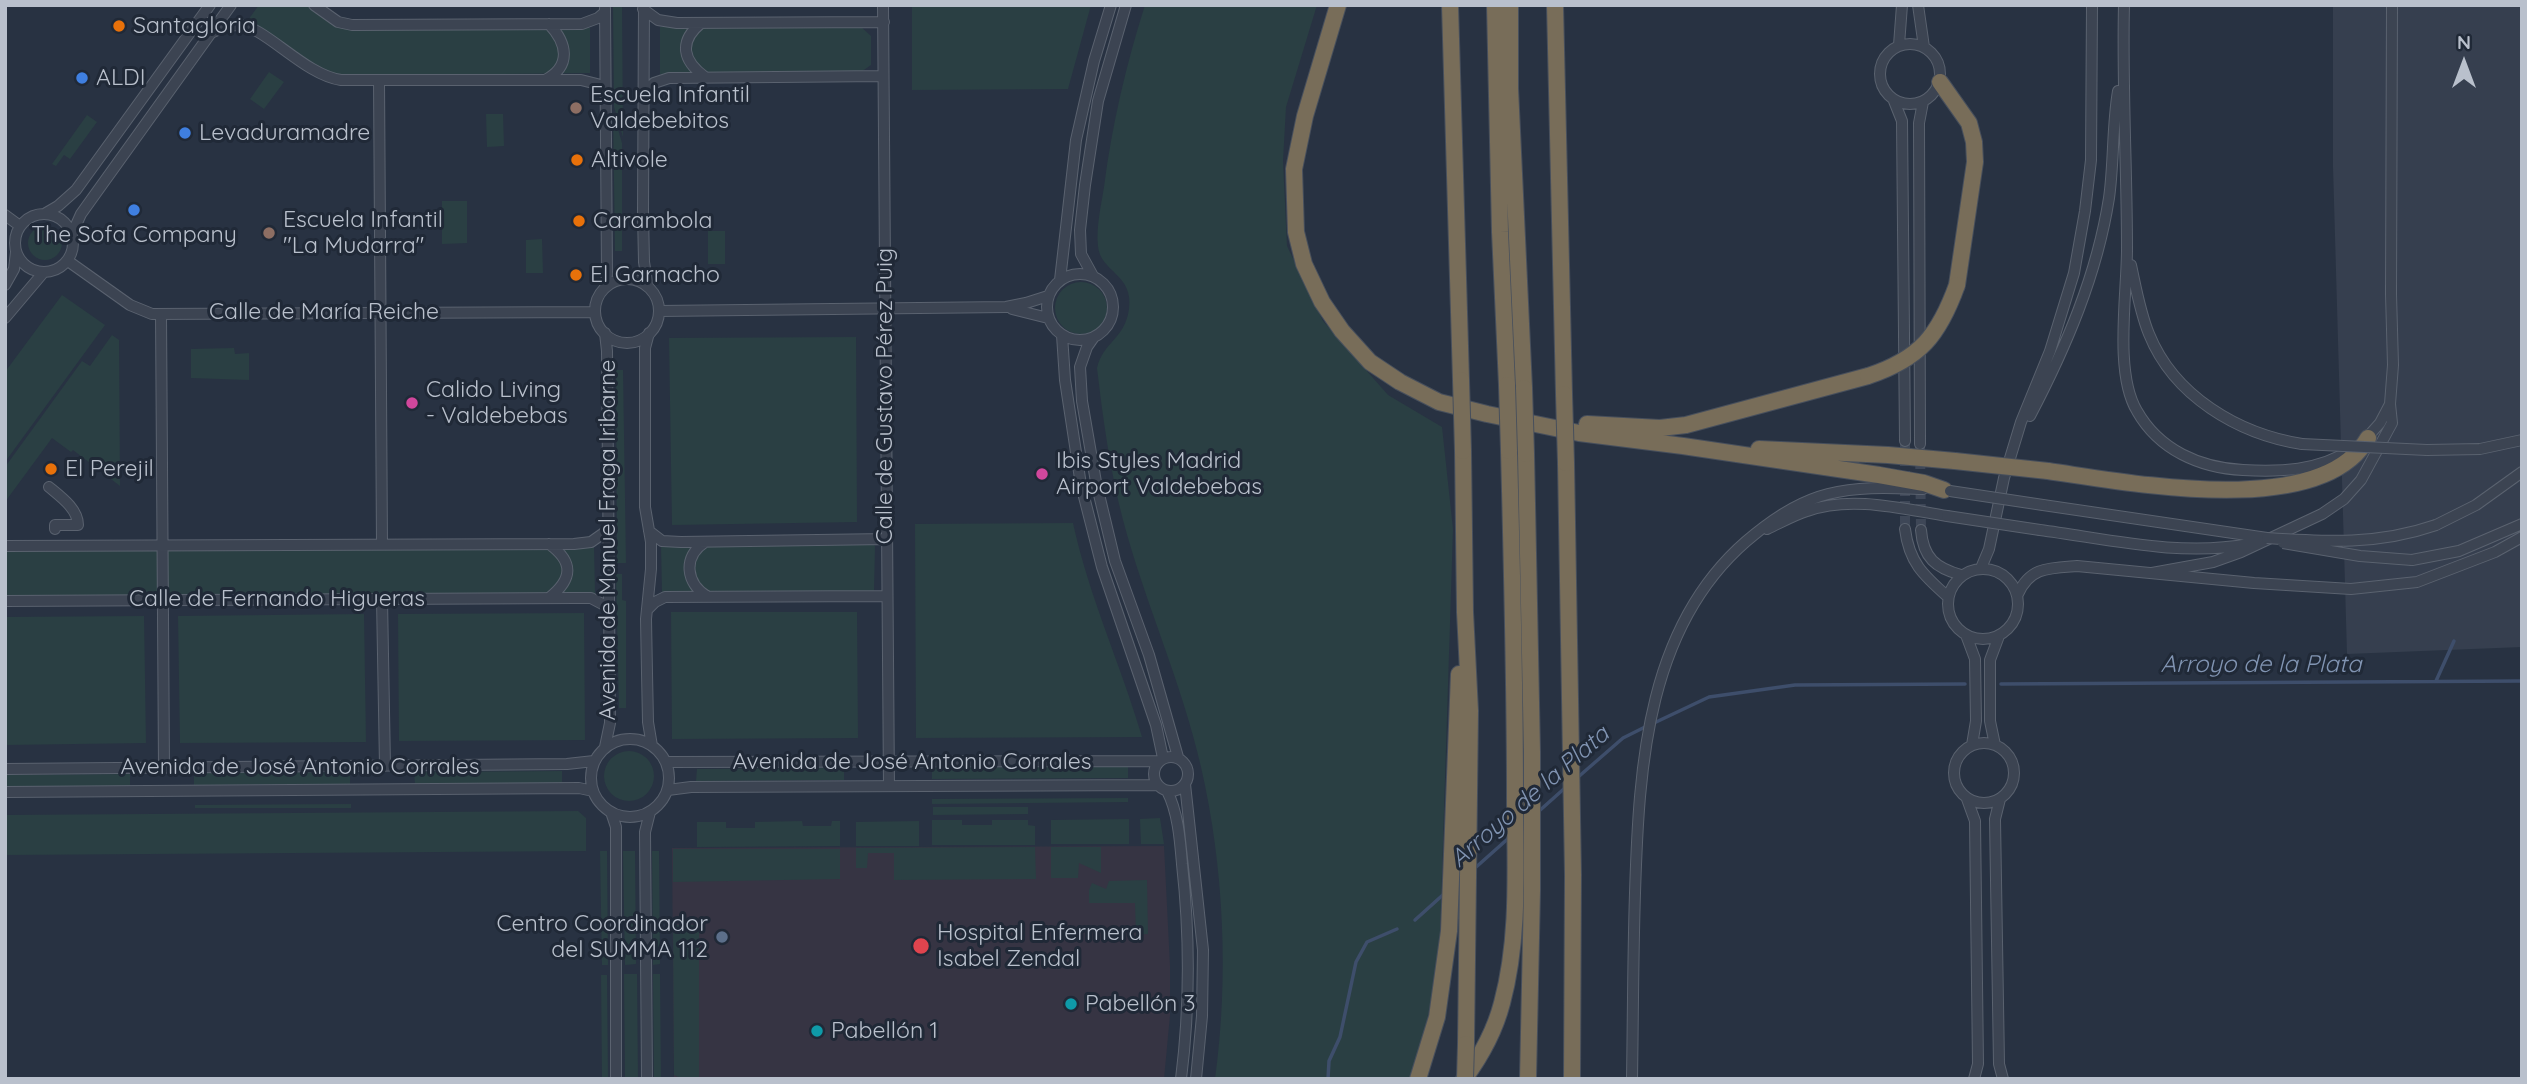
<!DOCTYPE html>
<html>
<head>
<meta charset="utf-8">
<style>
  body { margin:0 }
  #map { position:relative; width:2527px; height:1084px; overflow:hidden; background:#283242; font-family:Quicksand,sans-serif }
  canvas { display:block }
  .frame { position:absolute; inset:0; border:7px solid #b9c0cc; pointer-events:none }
  .north { position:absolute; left:2429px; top:28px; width:70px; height:70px; -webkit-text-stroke:5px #202937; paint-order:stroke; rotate:0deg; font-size:19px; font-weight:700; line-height:28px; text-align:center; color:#b9c0cc }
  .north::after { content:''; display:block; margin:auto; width:24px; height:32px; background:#b9c0cc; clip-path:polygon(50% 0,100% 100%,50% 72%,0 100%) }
</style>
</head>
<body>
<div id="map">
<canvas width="2527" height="1084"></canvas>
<div class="frame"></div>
<div class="north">N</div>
</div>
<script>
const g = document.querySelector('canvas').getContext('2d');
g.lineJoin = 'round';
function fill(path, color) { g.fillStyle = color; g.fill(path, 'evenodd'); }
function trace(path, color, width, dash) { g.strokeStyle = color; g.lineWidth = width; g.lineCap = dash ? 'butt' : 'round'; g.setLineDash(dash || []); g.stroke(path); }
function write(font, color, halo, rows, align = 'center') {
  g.font = font + ' Quicksand,sans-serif'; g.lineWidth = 6; g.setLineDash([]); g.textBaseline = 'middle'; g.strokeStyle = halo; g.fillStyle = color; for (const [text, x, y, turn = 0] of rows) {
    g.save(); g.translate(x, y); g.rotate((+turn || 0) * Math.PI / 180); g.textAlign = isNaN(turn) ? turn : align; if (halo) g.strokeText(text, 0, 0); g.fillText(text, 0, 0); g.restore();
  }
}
const medical = new Path2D(`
  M1164,846l6,120v49l-6,64h-490l-2,-231z`);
const airport = new Path2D(`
  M2333,5h189v642l-175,7 -14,-488z`);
const green = new Path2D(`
  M259,5h51l37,22 243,1v45l-253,3 -14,-2 -75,-54z
  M613,5h9l1,132 -9,-30z
  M1091,5l-23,84 -156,1v-83z
  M1145,5h172l-31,102 -3,54 4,85 36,75 65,74 54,32 11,102 -14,437 -20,90 -10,23h-194c14,-101 9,-212 -14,-312 -19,-84 -56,-164 -78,-247 -13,-50 -20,-101 -26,-152 6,-26 28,-29 32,-59 5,-35 -29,-37 -31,-63 -2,-19 3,-40 6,-59 8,-62 22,-122 41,-182z
  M859,25l12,11v29l-10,7 -201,2v-47z
  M269,72l15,10 -20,27 -14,-10z
  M613,112l9,31v108h-7z
  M486,114h17l1,32 -17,1z
  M87,115l10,7 -27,37 -6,-4 -8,11 -4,-2z
  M442,201h25v42l-25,1z
  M28 243a17 17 0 1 1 34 0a17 17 0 1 1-34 0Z
  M708,231h17v33h-17z
  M542,239l1,34h-17v-33z
  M1055 308a26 26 0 1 1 52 0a26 26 0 1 1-52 0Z
  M62,295l43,30 -100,137v-90z
  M112,335l7,5 1,146 -47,-36 -2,2 -19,-14 -47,64v-35l77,-106 8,5z
  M856,337l1,185 -185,3 -3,-187z
  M234,348l1,6 14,-1v27l-58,-2v-29z
  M616,370h7l3,193h-9z
  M1073,523c16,74 48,142 69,214l-226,1 -1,-214z
  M873,544l2,2 -1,45 -212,1 -1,-46z
  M594,546l1,47 -590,4v-47z
  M616,574h6v26l4,1v107h-7z
  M671,612h186l1,126 -186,1z
  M584,613l1,127 -186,1 -1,-127z
  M364,614l2,128 -186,1 -2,-127z
  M144,616l2,127 -141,2v-128z
  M604 776a25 25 0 1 1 50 0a25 25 0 1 1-50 0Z
  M1128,766v12l-196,1v-11z
  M844,768v12l-148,1 1,-12z
  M562,771v12l-147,1 -1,-12z
  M350,772v12l-156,1v-12z
  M130,774v12l-125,1v-12z
  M1128,798v4l-196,2v-5z
  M351,804v4h-156v-3z
  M933,807h95v7l-95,1z
  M578,811l8,7v33l-581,4v-40z
  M1160,818l4,26h-23l-1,-25z
  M1129,819v25h-78v-24z
  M932,820h30v5h30v-5h36v5l7,1v19h-103z
  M802,821l1,5h28l1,-5h8v25l-143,1v-25h29v6h29v-6z
  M919,821v25h-63v-24z
  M1035,847l1,32 -142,1v-27h-26l-1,15h-11v-20z
  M1051,847h50v26l-22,-10 -1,15h-27z
  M673,849h167v30l-167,3z
  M600,851h7l1,114h-6z
  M623,851h12l1,113 -11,1z
  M652,851h7l1,113 -7,1z
  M1147,880l1,54 -12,1 -1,-32h-46v-13l3,-7 14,6 3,-8z
  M673,925h26v154h-16l-9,-4z
  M624,974h13l1,105h-13z
  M653,974h7l1,105h-7z
  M601,975h6l1,104h-6z`);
const stream = new Path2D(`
  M2436,681l18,-40
  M2001,684l521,-3
  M1654,723l55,-26 86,-12 170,-1
  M1577,778l46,-40 24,-12
  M1538,812l28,-25
  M1475,868l36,-32
  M1415,920l30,-27
  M1328,1079l1,-18 11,-24 16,-75 11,-20 30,-13`);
const minorTunnel = new Path2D(`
  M1905,441v88
  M1920,444l1,86`);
const minor = new Path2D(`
  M314,5l24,17 14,3 230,-1 16,-6 7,-6
  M644,5l-1,208 1,49 4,25
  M883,5l6,781
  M1918,5l6,42
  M2124,5c-2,82 3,163 3,244 0,45 -13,124 10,162 22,39 63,57 106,59 36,2 76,1 107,-20
  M643,9l15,11 19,3 207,-1
  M701,23c-23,19 -18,38 4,54
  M211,33c8,-4 18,-8 27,-8 26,0 66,50 103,55h240l16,4 9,6
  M1880 74a30 30 0 1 1 60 0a30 30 0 1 1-60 0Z
  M1899,45l3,-40
  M379,80l3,464
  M545,80c27,-14 22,-37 4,-56
  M642,95l12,-12 15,-5 214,-2
  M1894,101l8,20 3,320
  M46,213l12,-7 18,-16 134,-185
  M15 243a29 29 0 1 1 58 0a29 29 0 1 1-58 0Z
  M5,215l15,11
  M72,234l9,-20 10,-14 140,-195
  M68,261l62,44 22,9 443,-2
  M2131,265c5,23 9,47 18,69 25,62 89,100 153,110
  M1047 307a33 33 0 1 1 66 0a33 33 0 1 1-66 0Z
  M1093,276l-12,-22 -1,-24 5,-45 13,-84 28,-96
  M595 311a32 32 0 1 1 64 0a32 32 0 1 1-64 0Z
  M1060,280l16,-140 18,-79 17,-56
  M5,285l9,-16 2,-17
  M605,288l2,-14 -2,-266
  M1012,309l36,9
  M659,311l347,-4 20,-4 22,-7
  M161,314l3,454
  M5,318l38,-45
  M649,333l-4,15v159l6,35v27l-5,50 1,54 1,49 4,24
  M1062,335l3,45 16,105 21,82 54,158 7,33
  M1094,337l-7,10 -7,20 2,34 14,81 19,79 34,94 29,102
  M2030,416c36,-69 67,-141 79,-218 5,-35 3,-72 9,-107
  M2364,441l16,-18 10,-19
  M1920,444l-1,-321 4,-21
  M2427,450l53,-1 42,-9
  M49,487c12,10 29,22 29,38h-23v4
  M2043,505l224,33
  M2436,525l40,-20 46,-33
  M1767,529c13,-6 27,-14 40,-18 44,-16 96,-2 140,5
  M1905,529c4,33 18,46 43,68
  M1921,530c2,28 15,38 40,45
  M2040,530c68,9 140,27 209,14
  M649,531l13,10 19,1 205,-3
  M705,542c-23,15 -19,42 3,55
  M549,544c25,18 24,35 0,54
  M5,546l569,-2 17,-2 17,-12
  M2412,560l47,-9 63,-27
  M1981,568l8,-19 15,-71 17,-56 29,-71 24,-78 11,-62 6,-51 1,-155
  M1948 604a35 35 0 1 1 70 0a35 35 0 1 1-70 0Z
  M2152,573l61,-11 28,-10 81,-38 22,-15 17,-19 31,-57 -2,-19 3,-39 -2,-71 1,-289
  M2018,594c12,-27 31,-26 59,-28l177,17 97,6 66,-7 78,-30 27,-15
  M382,599l3,167
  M5,601l569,-3h17l17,9
  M647,610l8,-8 10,-5 221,-1
  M1966,635l9,24 1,62 -4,24
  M591 778a39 39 0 1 1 78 0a39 39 0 1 1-78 0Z
  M1954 773a30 30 0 1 1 60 0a30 30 0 1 1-60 0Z
  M1995,745l-5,-24v-61l9,-24
  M605,747l5,-24 -3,-372 -2,-18
  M1154 774a17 17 0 1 1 34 0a17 17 0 1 1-34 0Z
  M666,762l493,-1
  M5,769l562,-5 27,-3
  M1185,784l18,166 -1,66 -6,63
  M668,790l23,-3 467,-2
  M1167,791c11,21 13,49 15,73 8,72 8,143 -1,215
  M5,792l574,-4 14,3
  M1967,799l8,22 3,243 -4,15
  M2000,799l-5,20 4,245 4,15
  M611,812l5,15v252
  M647,1079l-2,-247 5,-20
  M1632,1079c1,-62 1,-124 3,-186 4,-127 11,-273 120,-359 22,-18 45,-33 73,-40 32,-8 63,-6 95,-5`);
const highway = new Path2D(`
  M1338,5l-33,111 -11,53 2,63 8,32 18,38 20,29 28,31 30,20 39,20 48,12 92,19 104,13 196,29 45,8 20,7
  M1450,5l11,375
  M1495,5l5,227 7,153
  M1510,5v83l14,300
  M1555,5l9,389
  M1940,82l29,41 5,19 1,20 -18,123
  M1587,424l73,4 26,-3 182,-49
  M1759,449l129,6 67,6
  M1463,451l2,161 5,99 -4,333
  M1526,454l6,298v139l-4,188
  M1566,463l7,412 -1,204
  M2048,471c79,11 273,50 320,-33
  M1418,1079l19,-62 12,-86 10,-257
  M1464,1079c17,-23 31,-49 38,-76 18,-67 13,-138 13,-206 0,-116 -3,-231 -6,-346`);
const minorBridge = new Path2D(`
  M2302,444l125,6
  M1950,491l93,14
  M1947,516l93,14
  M2267,538c60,4 111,7 169,-13
  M2283,543l77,13 52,4`);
const highwayBridge = new Path2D(`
  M1868,376c52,-17 71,-41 89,-91
  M1461,380l2,71
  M1507,385l2,66
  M1524,388l2,66
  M1564,394l2,69
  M1955,461l93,10
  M1465,1079l1,-35`);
const markers = [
  [119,26,7,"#e8710a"],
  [82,78,7,"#3f7fe0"],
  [576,108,7,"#8d6e63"],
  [185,133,7,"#3f7fe0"],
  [577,160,7,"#e8710a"],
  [134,210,7,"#3f7fe0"],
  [579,221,7,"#e8710a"],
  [269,233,7,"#8d6e63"],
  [576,275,7,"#e8710a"],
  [412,403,7,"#d1479c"],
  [51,469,7,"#e8710a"],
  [1042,474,7,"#d1479c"],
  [722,937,7,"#5c6f8a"],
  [921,946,9,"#e0444e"],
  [1071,1004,7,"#0f9aa8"],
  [817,1031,7,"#0f9aa8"]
];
const poiNames = [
  ["Santagloria",133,26],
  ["ALDI",96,78],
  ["Escuela Infantil",590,95],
  ["Valdebebitos",590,121],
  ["Levaduramadre",199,133],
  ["Altivole",591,160],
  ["Escuela Infantil",283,220],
  ["\"La Mudarra\"",283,246],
  ["Carambola",593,221],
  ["The Sofa Company",134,235,"center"],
  ["El Garnacho",590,275],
  ["Calido Living",426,390],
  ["- Valdebebas",426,416],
  ["Ibis Styles Madrid",1056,461],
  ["Airport Valdebebas",1056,487],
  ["El Perejil",65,469],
  ["Centro Coordinador",708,924,"right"],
  ["del SUMMA 112",708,950,"right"],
  ["Hospital Enfermera",937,933],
  ["Isabel Zendal",937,959],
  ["Pabellón 3",1085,1004],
  ["Pabellón 1",831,1031]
];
const streetNames = [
  ["Calle de María Reiche",324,312],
  ["Calle de Gustavo Pérez Puig",885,396,-90],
  ["Avenida de Manuel Fraga Iribarne",608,540,-90],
  ["Calle de Fernando Higueras",277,599],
  ["Avenida de José Antonio Corrales",912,762],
  ["Avenida de José Antonio Corrales",300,767]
];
const waterNames = [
  ["Arroyo de la Plata",2261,665],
  ["Arroyo de la Plata",1530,797,-41]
];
fill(medical, '#363443');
fill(airport, '#363f4f');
fill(green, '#2a3f43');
trace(stream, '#3e4e6b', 3.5);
trace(minorTunnel, '#3e4757', 10, [10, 5]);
trace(minor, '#5a626f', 12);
trace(highway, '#474f5c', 18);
trace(minor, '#3c4452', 10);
trace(highway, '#786d59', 16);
trace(minorBridge, '#5a626f', 12, []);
trace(highwayBridge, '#474f5c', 18, []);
trace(minorBridge, '#3c4452', 10);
trace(highwayBridge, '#786d59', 16);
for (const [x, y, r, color] of markers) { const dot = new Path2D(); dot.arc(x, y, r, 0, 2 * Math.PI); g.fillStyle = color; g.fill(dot); trace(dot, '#202937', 2.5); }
write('23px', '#b9c0cc', '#202937', poiNames, 'left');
write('23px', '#b9c0cc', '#202937', streetNames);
write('italic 24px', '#8194b2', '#202937', waterNames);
</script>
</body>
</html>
